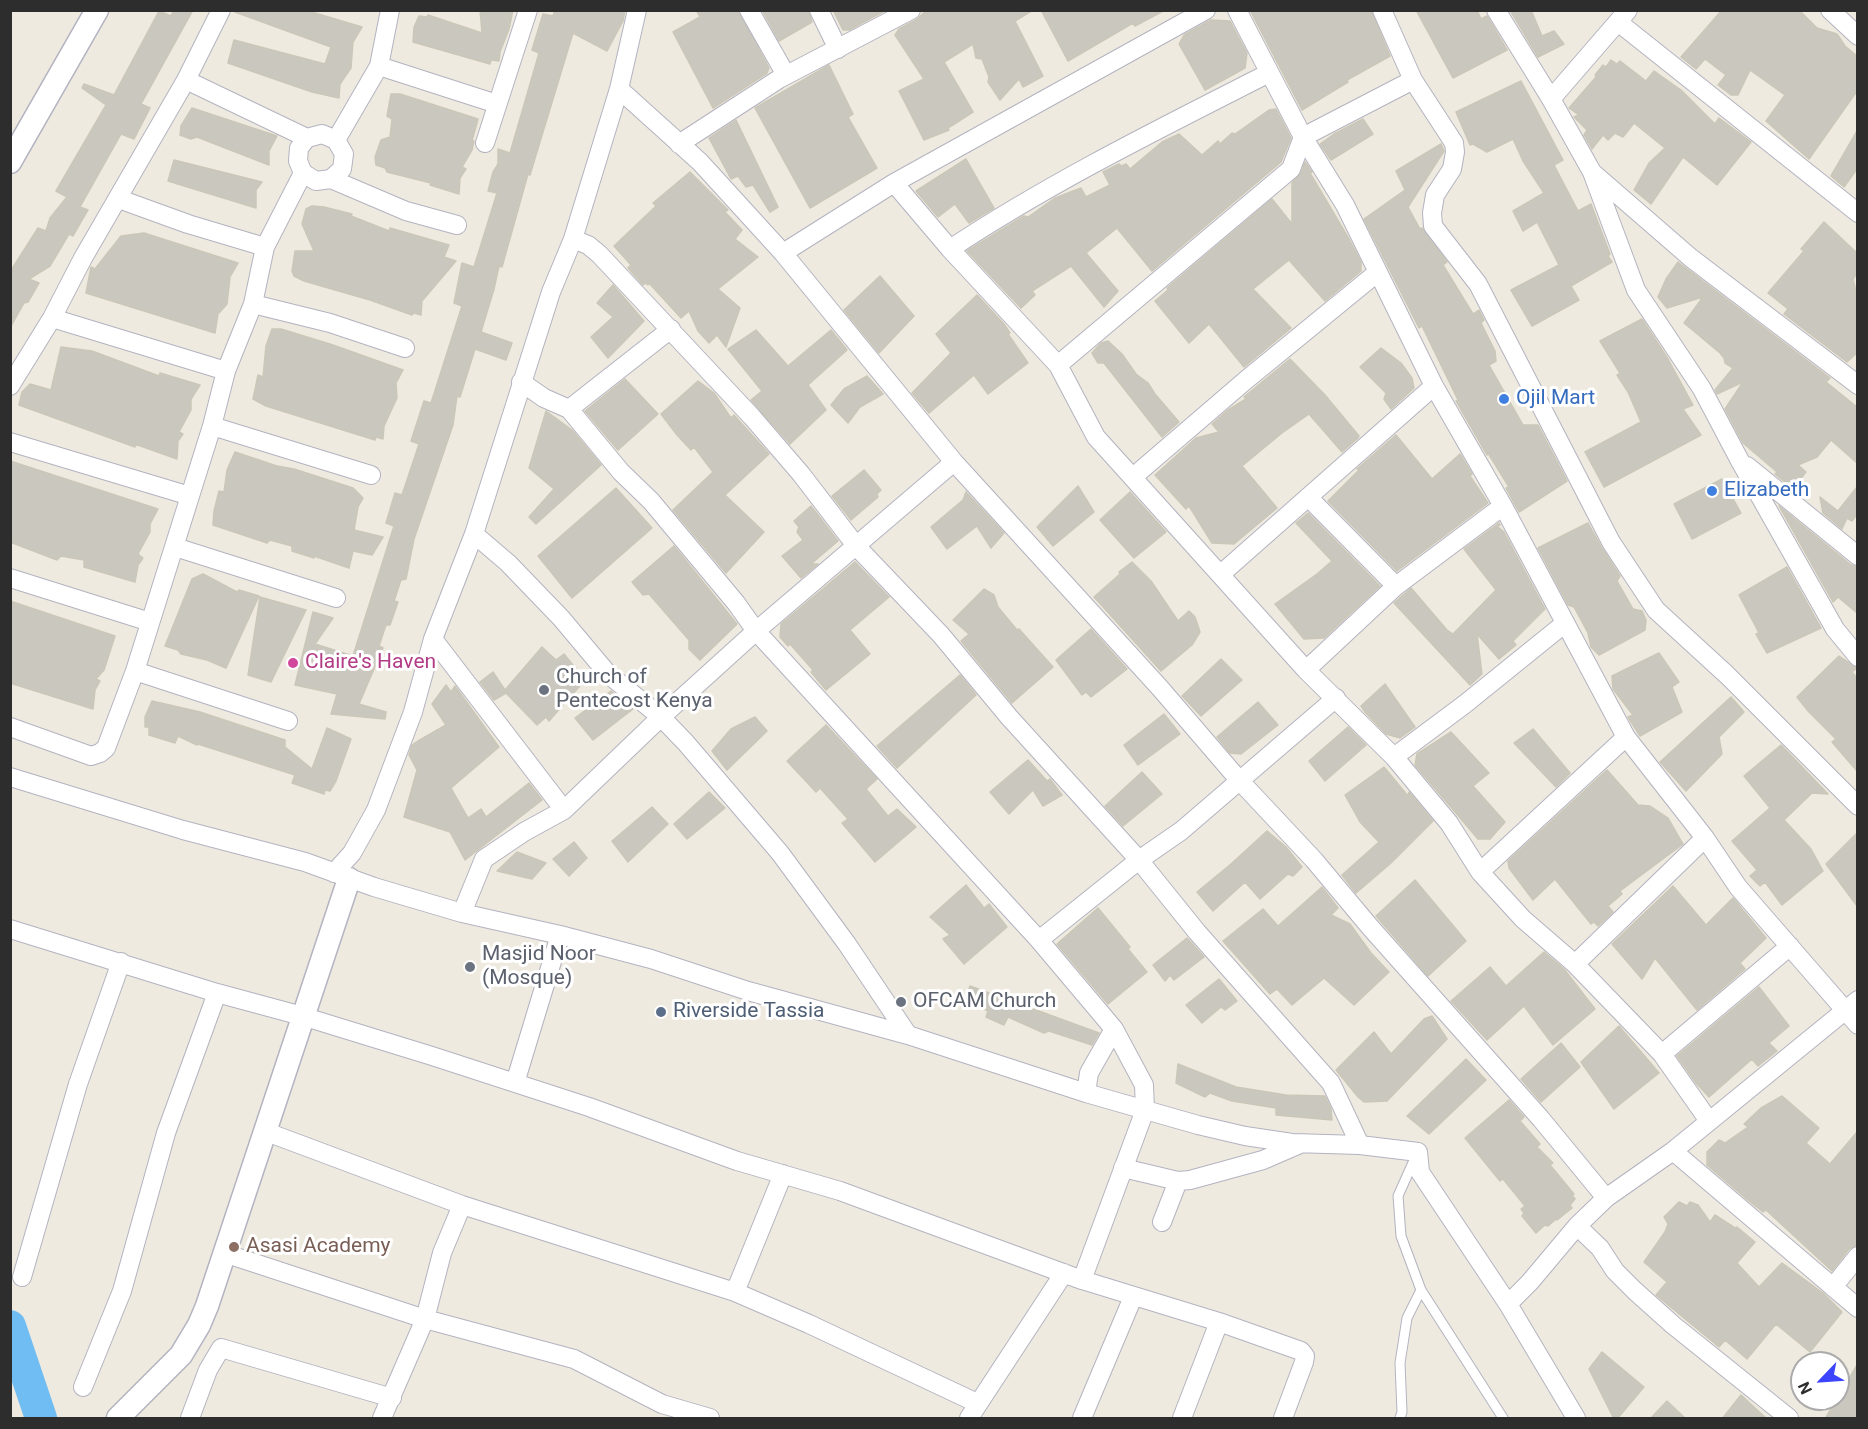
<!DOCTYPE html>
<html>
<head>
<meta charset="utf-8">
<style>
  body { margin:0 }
  #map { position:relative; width:1868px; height:1429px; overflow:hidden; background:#efeadf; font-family:Roboto,sans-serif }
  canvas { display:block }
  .frame { position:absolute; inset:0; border:12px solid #2d2d2d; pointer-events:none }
  .north { position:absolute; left:1790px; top:1351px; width:60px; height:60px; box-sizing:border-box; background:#fff; border:2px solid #ababab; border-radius:50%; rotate:245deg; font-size:16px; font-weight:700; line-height:24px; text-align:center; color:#2d2d2d }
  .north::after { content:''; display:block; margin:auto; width:21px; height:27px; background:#3c44ff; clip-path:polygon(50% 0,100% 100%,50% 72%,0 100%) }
</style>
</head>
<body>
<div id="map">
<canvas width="1868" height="1429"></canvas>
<div class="frame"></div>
<div class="north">N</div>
</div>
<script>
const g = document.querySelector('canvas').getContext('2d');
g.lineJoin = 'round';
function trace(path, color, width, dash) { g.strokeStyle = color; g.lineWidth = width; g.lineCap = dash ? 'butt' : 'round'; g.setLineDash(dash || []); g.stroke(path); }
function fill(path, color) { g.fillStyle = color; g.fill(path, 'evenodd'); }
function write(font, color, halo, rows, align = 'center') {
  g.font = font + ' Roboto,sans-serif'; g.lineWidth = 6; g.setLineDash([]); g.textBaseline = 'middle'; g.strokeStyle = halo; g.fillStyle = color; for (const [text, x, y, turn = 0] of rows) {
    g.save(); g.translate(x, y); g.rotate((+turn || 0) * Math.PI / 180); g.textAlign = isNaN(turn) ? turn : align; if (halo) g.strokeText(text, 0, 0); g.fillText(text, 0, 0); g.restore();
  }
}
const river = new Path2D(`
  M10,1326l31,92`);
const building = new Path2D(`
  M174,10h19l-52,94 9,4 -16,31 -13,-5 -41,73 8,3 -15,26 -4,-2 -19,32 -21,13 10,4 -11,19 -4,1 -14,25v-56l28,-44 8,3 4,-13 17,-21 -11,-6 50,-86 -24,-17 2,-4 30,11 45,-84 12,5z
  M235,10h70l57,17 -9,15 -2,26 -11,16 -1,14 -27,-6 -84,-29 6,-23 91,24 6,-17 -96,-35z
  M480,10h33l-4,19 -9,23 -1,9 -8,-1 -1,4 -77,-22 1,-15 5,-11 8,1 1,-2 54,18z
  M555,10h70l-2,11 -16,30 -34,-18 -40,132 -3,10 -2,-1 -26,93 -3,-1 -5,23 -13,43 31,11 -6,17 -31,-11 -15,48 -3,-1 -4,29 -39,114 -8,40 -5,1 -7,21 4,1 -8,23h-4l-7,21 4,2 -24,56 27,8 -1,7 -54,-5 6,-20 -42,-9 18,-73 20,6 -18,26 38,12 41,-130 -8,-3 9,-30 7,2 17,-51 -8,-3 13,-40 7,2 31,-97 -8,-3 8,-40 12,4 23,-74 -9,-2 5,-19 5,-8v-15l12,4 29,-100 -7,-3 11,-36 10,2z
  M696,10h42l31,58 -2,5 -54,35 -40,-76 27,-15z
  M762,10h46l4,12 -33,19z
  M833,10h53l-37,20h-6z
  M927,10h106l-18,11 28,55 -20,11 -4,-8 -19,21 -12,-18 1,-5 -7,-18 -6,-1 -3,-14 -29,18 29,50 -25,16 1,2 -25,10 -25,-49 25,-12 -29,-44 4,-6 17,-9z
  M1041,10h124l-30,16 -2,-3 -65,38z
  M1250,10h121l19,46 -43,24 1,2 -46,28z
  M1416,10h61l4,9 6,-3 20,34 -54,28z
  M1510,10h21l11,26 12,-5 10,13 -26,13z
  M1722,10h77l18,18 20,6 8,12 12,10v35l-48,68 -43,-38 19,-26 -35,-25 -12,25h-7l-13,-10 8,-10 -21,-16 -9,10 -15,-12z
  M1211,20l19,1 17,32 -2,15 -40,22 -26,-46 5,-9z
  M1611,60l6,4 3,-3 26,20 8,-10 27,19 34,34 4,-6 32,24 -34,43 -34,-28 -32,47 -17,-14 15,-27 16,-15 -31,-25 -11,14 -8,-4 -7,7 -5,-5 -11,14 -8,-14 3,-5 -13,-13 5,-2 -10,-7 27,-31 -1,-2 8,-10 3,2z
  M829,65l24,49 -5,3 29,51 -67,40 -55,-100z
  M1521,81l42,79 -9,5 24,46 13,-7 19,50 -2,2 4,6 -41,24 8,14 -47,26 -21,-36 48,-25 -22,-43 -14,9 -10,-20 31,-18 -21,-32 -10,-22 -26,13 -14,-8 -3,1 -14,-33z
  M391,94h9l78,25 -6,22h2l-2,9 -10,17 4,2 -6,9 -1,16 -29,-9 1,-2 -44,-11 -2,-4 -9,-3 -1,-8 6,-17 9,-3 2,-18 -5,-3z
  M192,108l85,28 -8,15v14l-72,-28 -6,2 -11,-4 1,-9z
  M1276,109l15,29 -10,24 -129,109 -35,-43 -31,25 32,38 -14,16 -33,-41 -39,25 3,4 -14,13 -54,-57 57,-35 4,1 27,-19 26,-10 5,9 24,-12 -7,-13 16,-8 3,2 4,-2 4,5 32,-27 17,-8 23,21 16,-14 2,3 12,-11 3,1 34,-24z
  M1363,119l10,15 -42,26 -11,-16 14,-10z
  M736,120l42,87 -8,5 -17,-27 -7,2 -8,-11 -7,3 -22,-41z
  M1857,131v38l-13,18 -13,-11z
  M1441,144l3,7 -36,56 12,22 2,-1 25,34 -4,3 30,49 6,-4 5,10 -3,3 14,28 1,10 -7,4 34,60h15l29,56 -48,31 -13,-24 3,-1 -21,-34 -1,2 -31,-54 2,-1 -36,-74 -3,2 -55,-109 41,-29 -9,-19z
  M966,159l28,49 -25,15 -14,-19 -17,13 -22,-26z
  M174,160l88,22 -6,8v18l-88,-27z
  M1305,162l7,10 -2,1 39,66 12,23v9l-36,30 -36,-41 -36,29 38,39 -47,39 -35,-43 -20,19 -34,-42 13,-11 -1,-2 105,-89 20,25v-41l9,-10z
  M690,172l38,38 -3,2 17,18 -7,9 23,18 -40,32 22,19 -14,39 -9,-12 -8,8 -11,-12 -9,-20 -8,7 -32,-35 -1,2 -3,-2 -2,2 -15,-17 3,-3 -17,-19 42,-40 -3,-3z
  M312,206l12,1 28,7 -1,2 38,15 1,-3 59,17 -5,12 12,4 -34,40 -1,14 -7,-2 -2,2 -42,-15 -66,-19 -10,-5 -2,-5 3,-20h19l-12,-27 4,-15z
  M1824,222l33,31v20l-4,6 4,17v57l-10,9 -63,-48 4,-5 -20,-16 36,-42 -3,-2z
  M144,233l94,30 -8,14 -3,27 -9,10 -3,19 -129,-40 5,-26 4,2 26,-33z
  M1678,262l152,116 -4,4 31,25v56l-26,-23 -14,17 -19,8 8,7 -8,10 -3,-1 -4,6 -16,-13 2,-2 -34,-29 -18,-34 18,-27 -26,12 -2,-4 18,-22 -8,-5 -1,-5 -4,-5 -36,-30 19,-26 -36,11 -9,-11 8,-18z
  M880,276l34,40 -35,37 -35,-43z
  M613,285l31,36 -36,37 -17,-21 22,-20 -16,-14z
  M977,295l27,29 6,9 -2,1 20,29 -40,31 -14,-19 -45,38 -17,-20 39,-40 -15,-19z
  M1642,319l26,40 25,46 -10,4 18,26 -97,52 -19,-35 56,-30 -13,-30 -11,-17 3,-2 -20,-32z
  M272,329h9l52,16 70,25 -7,13 1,15 -13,28 -1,13 -7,-2 -1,3 -109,-34 -13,-7 5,-24 5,2 3,-31z
  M756,330l32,36 43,-36 16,20 -39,35 18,25 -36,34 -39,-44 11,-9 -34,-42z
  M1108,341l14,13 14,20 12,9 7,11 24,28 -17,15 -58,-74h-6l-6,-10 9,-10z
  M61,347l31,4 67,25 1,-3 40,12 -9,14v11l-12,22 4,2 -5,7 -1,18 -42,-15v3l-116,-42 3,-13 8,-8 21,6z
  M1381,348l20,15 11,15 2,10 -23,21 -7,-10 2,-6 -26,-26z
  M1290,359l35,36 34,41 -1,2 -16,14 -33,-38 -27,19 -40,33 35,42 -43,36 -22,-1 -23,-37 -3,3 -31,-34 41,-37 23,-6 -7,-8 16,-14 18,-11 -2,-2z
  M867,376l16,18 -23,13 -12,16 -17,-18 13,-16z
  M625,379l33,35 -40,36 -33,-39z
  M698,381l16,12 17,25 3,-3 35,39 -44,41 39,37 -38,41 -53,-63 40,-38 -19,-25 -3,3 -14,-15 -16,-21z
  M546,411l26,19 29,35 -65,59 -7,-7 25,-28 -25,-21z
  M1396,435l36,44 28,-25 12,20 -2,2 18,27 -91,68 -69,-70 31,-31 -2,-1z
  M235,452l42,14 17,3 59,19 10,10 -5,9 -4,23 29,7 -11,18 -19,-4 -4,17 -35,-12v2l-22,-7v-5l-22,-6 -3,3 -54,-18 1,-14 5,-20 5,1 3,-22z
  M10,461l148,48 -8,15v8l-12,22 5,4 -5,7 -3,17 -51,-15v-7l-23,-4 -4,4 -47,-18z
  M864,470l17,20 -4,4 1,3 -27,23 -19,-24z
  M1722,479l19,34 -49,26 -18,-35z
  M1078,486l16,26 -41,34 -16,-19z
  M1857,487v27l-5,7 -5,-3 -5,11 -19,-16 -3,-16 18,14z
  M616,488l36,40 -80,70 -34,-42z
  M966,492l38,41 -13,15 -14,-22 -30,23 -16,-22 32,-27z
  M1130,492l36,40 -32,26 -34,-38z
  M811,506l27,35 -27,23h7l-17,14 -19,-22 21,-16 -6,-8 2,-5 -5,-6z
  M1779,506l72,59 6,2v46l-19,-16 -5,5z
  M1308,513l72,73 -56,52 -20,1 -29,-35 42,-30 15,-13 -36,-38z
  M1499,523l1,2 -3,1 7,6 41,77 -32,32 3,4 -17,14 -22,-25 5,40 -12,11 -76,-82 17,-15 36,42 6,4 43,-44 -32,-41z
  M1588,523l14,25 18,28 -3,5 16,28 9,2 4,9 -1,10 -46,25 -8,-8 -3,-14 -14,-26 -6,-2 -30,-57z
  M674,546l63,78 -37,36 -11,-11v-9l-40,-46 -6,1 -11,-13z
  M855,562l34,35 -39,33 20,24 -44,36 -15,-18 2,-2 -23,-26 -2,2 -8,-9 1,-13z
  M1132,562l19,19 27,40 11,-10 6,6 5,15 -8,13 -31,26 -67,-74 26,-23 -1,-2z
  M1787,567l34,61 -54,25 -11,-19 3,-1 -20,-38z
  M203,574l34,18 2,-2 20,6 -33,72 -19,-8 -26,-6 -3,-4 -13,-4 27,-67z
  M984,589l10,6 4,12 19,23 2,-1 34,38 -41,36 -51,-62 8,-7 -16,-14z
  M260,597l46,13 -35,72 -23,-7z
  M10,601l105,35 -11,34 -8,9 4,2 -5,9 -2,19 -83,-26z
  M1091,629l36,40 -36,28 -5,-5 -4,3 -26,-35z
  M542,647l14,13 8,-6 21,26 -36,41 -3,-4 -9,8 -31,-32 -12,7 -14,-18 13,-10 12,18z
  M1659,653l20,29 -7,5 10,25 -42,24 -12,-19 5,-2 -20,-26 -1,-13z
  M1839,656l18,12 -5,4 5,6v93l-25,-29 4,-3 -28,-28 -11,-14z
  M1221,659l21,21 -41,36 -19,-20z
  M960,675l16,20 -79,73 -20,-22z
  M1385,684l30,43 -15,11 -14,-4 -21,-22 -4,-6z
  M446,685l5,7 4,-6 44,61 -48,41 17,30 13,-9 5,8 43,-34 13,17 -77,60 -15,-28 -46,-15 13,-47 -8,-15 3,-10 6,-4 28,-16 -14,-21z
  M611,691l22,18 -40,31 -18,-22z
  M1731,697l13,15 -25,25 3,17 -36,37 -26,-29z
  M152,701l48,11 85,28v7l27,22 15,-41 24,11 -15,42 -6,10 -5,-1 -1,4 -32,-11 3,-8 -97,-31 -1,1 -19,-9 -3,7 -26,-8v-8h-4v-10z
  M1258,702l20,23 -37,29 -11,-1 -13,-16z
  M1164,714l16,20 -42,31 -14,-20z
  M755,717l12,14 -40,39 -15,-19 19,-22z
  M826,725l51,54 -11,10 22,27 9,-7 19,18 -41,35 -33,-39 6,-4 -28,-31 -4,4 -29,-31z
  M1348,727l18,18 -41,36 -16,-20z
  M1533,729l37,44 -14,14 -42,-44z
  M1451,732l38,41 -16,13 32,36 -15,17h-12l-63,-74 2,-11z
  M1781,745l47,49 -16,-1 -28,27 27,29 12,22 -41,34 -17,-23 -5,4 -10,-10 7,-6 -25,-29 38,-33 -26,-32z
  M1028,760l19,21 3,-2 12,16 -19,11 -10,-16 -24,24 -19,-22z
  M1384,767l24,29 1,-4 24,29 -42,42 -35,30 -14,-18 37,-33 -19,-20 -15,-27z
  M1607,770l31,35 12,1 18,12 15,26 -63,47 2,3 -14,12 5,6 -15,14 -4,-4 -3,2 -36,-45 -22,21 -24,-32 -1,-7z
  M1142,772l20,22 -39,32 -18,-20z
  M709,792l16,16 -38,31 -13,-15z
  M652,807l16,17 -40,38 -16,-21z
  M1267,831l19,16 16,20 -9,9 -5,-2 -28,25 -15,-17 -32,29 -16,-19 34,-28z
  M1857,833v73l-31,-42z
  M574,842l13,16 -18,18 -16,-17z
  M517,852l29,11 -14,16 -35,-8z
  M1415,880l51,61 -38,35 -52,-60z
  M966,885l18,23 5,-4 18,23 -43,37 -21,-25 7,-4 -20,-18z
  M1673,886l33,39 27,-27 33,40 -26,25 5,6 -48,41 -42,-52 -13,21 -30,-35z
  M1322,887l16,21 -7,7 19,9 21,29 18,19 -35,33 -30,-27 -32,27 -15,-16 -7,5 -47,-53 40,-32 15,17z
  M1098,908l32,39 -2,2 19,23 -39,32 -51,-60z
  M1187,938l17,19 -30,23 -4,-5 -5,6 -12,-16z
  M1544,952l20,17 31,40 -42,36 -29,-39 -37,34 -36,-39 39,-34 16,19z
  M1219,979l18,22 -12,9 -4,-3 -19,16 -16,-18z
  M970,986l55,20 74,27 -7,12 -43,-14 -5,2 -36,-16 -4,8 -18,-8 2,-6 -23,-10z
  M1759,987l30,39 -20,17 8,8 -19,15 -6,-7 -43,38 -13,-14 -19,-27z
  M1432,1016l15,23 -60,62 -23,1 -6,-5 -22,-27 38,-38 17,22 33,-35z
  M1619,1026l40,47 -45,36 -33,-47z
  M1561,1043l19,24 -39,35 -20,-23z
  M1466,1059l20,21 -57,54 -22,-18z
  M1178,1064l58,23 50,8 39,1 6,13 1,11 -56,-5v-7l-44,-7 -22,-8 -5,4 -29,-14z
  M1782,1096l37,32 -13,15 24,21 27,-32v113l-8,4 -17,22 -66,-61 -3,2 -14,-11 -42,-36v-13l12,-12 6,3 23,-16 -4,-3 17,-16z
  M1509,1100l15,17 -4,4 20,23 -3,3 16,16 -3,2 24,29 -2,1 3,4 -5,6 2,3 -15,12 -1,-1 -8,7 -3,-1 -9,8 -14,-17 2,-3 -3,-4 4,-3 -22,-27 -3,2 -35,-43z
  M1679,1202l8,4 3,-4 8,3 12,17 5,-7 20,13 2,-1 18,15 -18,21 22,24 23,-24 41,30 19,19 -32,40 -34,-28 -29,35 -22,-19 -6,7 -63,-52 11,-13 -23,-20 21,-30 3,-8 -4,-7z
  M1602,1352l42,35 -27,32h-3l-25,-50z
  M1857,1365v49l-3,5h-29z
  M1741,1395l26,24h-45z
  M1667,1401l19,18h-36z`);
const service = new Path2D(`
  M1415,1158l-17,38 3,40 20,54 82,128
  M1400,1418l2,-6 -2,-49 7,-45 14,-28`);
const minor = new Path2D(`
  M749,10l37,65
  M819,10l19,39
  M1237,10l66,127 42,68 89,181 69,120 123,231 79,101 33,49 120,138
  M1382,10l31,70 41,63 1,9 -3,17 -17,26 -3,18 1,13 45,58 133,258 45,68 71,65 131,131
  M1496,10l55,89 41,73 44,118 66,99 38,72 95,168 23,28
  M1830,10l28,26
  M1618,22l240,191
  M379,66l118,38
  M186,80l121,58
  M619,89l81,73 83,91 171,209 206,226 79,92 75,80 56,67 171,192 65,79
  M1551,99l77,-89
  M336,140l43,-74 11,-56
  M485,143l43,-133
  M679,144l100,-65 132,-69
  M1593,173l98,85 167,127
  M331,179l11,-10 2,-15 -8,-14 -14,-6 -15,4 -8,10 -1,13 5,12 13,8 15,-2 75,32 51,14
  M894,183l56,66 108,116 38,72 210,233 88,87 55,66 31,49 43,47 52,45 87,90 47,67
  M119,199l69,25 77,23
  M573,239l15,6 11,9 153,163 49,57 56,73 84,88 68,82 130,143 58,72 134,151 29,62
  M950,249c101,-67 211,-121 319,-176
  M783,253l111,-70 312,-173
  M253,304l77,19 75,25
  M52,318l174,53
  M1058,365l233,-196 12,-32 110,-57
  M521,382l23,16 25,11 52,63 30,29 85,102 20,28 283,309 75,89 -25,44 -3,20
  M10,386l42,-68 31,-60 103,-178 35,-70
  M569,409l102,-80
  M212,426l159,49
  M10,442l180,54
  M1747,466l111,90
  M1133,477l113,-97 132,-108
  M1308,497l88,89
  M474,534l34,29 53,55 47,56 53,43 25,26 94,110 67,91 61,91
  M175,547l161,51
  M1221,574l213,-188
  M10,578l140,44
  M433,639l131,171
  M1306,670l90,-84 107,-80
  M135,671l153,50
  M10,727l81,29 9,-3 6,-5 29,-77 77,-245 14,-55 27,-67 12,-57 38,-74
  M1394,757l71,-53 99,-80
  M10,777l173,53 122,32 69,25 88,26 98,22 91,24 97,32 160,44 178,58 112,32 47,11 47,7 68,2 58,7 2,20 88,132 68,114
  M1480,872l146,-135
  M334,873l18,-20 24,-43 37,-98 20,-73 41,-105 77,-242 22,-53 46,-150 18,-79
  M462,913l22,-54 40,-27 40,-22 97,-93 95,-86 198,-169
  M10,929l207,64 85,23 130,40 157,51 148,54 103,30 242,89 137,42 82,29 4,5 -1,6 -21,56
  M1039,940l100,-80 42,-29 155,-133
  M1575,964l130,-126
  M1662,1054l128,-108
  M515,1083l45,-148
  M264,1131l198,74 273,87 74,32 168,79
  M1673,1151l160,136
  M1123,1168l55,13 12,-1 73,-20 37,-16
  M1162,1222l16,-41
  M1577,1226l23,22 15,23 20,20 38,34 116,93
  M224,1253l201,66 149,40 88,45 48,14
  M1858,1256l-25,31 25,21
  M22,1277l56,-193 43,-122
  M1082,1280l63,-170 -1,-25 -30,-56
  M735,1292l48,-118
  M1508,1304l22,-22 47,-56 29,-28 67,-47 185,-151
  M83,1387l39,-96 44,-158 51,-140
  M190,1418l18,-48 13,-22 171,50
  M382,1418l43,-99 17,-66 20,-48
  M969,1418l95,-145
  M1082,1418l51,-121
  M1182,1418l37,-96`);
const tertiary = new Path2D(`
  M10,162l87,-152
  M118,1418l63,-63 18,-30 8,-19 142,-427`);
const markers = [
  [1504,399,6,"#3f7fe0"],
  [1712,491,6,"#3f7fe0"],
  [293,663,6,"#d1479c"],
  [544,690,6,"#6b7280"],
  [470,967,6,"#6b7280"],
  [901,1002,6,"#6b7280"],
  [661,1012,6,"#5c6f8a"],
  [234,1247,6,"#8d6e63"]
];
const shopNames = [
  ["Ojil Mart",1516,399],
  ["Elizabeth",1724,491]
];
const hotelNames = [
  ["Claire's Haven",305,663]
];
const worshipNames = [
  ["Church of",556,678],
  ["Pentecost Kenya",556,702],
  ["Masjid Noor",482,955],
  ["(Mosque)",482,979],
  ["OFCAM Church",913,1002]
];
const serviceNames = [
  ["Riverside Tassia",673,1012]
];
const educationNames = [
  ["Asasi Academy",246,1247]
];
trace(river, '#70bdf3', 32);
fill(building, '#cac7be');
trace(building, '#cbc7b8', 1.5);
trace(service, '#b3b3c1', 11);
trace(minor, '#b3b3c1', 20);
trace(tertiary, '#b3b3c1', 25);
trace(service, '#fff', 9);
trace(minor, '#fff', 18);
trace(tertiary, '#fff', 22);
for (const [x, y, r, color] of markers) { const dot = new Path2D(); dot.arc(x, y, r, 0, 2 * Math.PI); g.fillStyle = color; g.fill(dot); trace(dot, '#fff', 2); }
write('21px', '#366cbe', '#fff', shopNames, 'left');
write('21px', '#b23c85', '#fff', hotelNames, 'left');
write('21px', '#5b616d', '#fff', worshipNames, 'left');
write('21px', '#4e5e75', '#fff', serviceNames, 'left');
write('21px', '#785e54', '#fff', educationNames, 'left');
</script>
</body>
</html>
